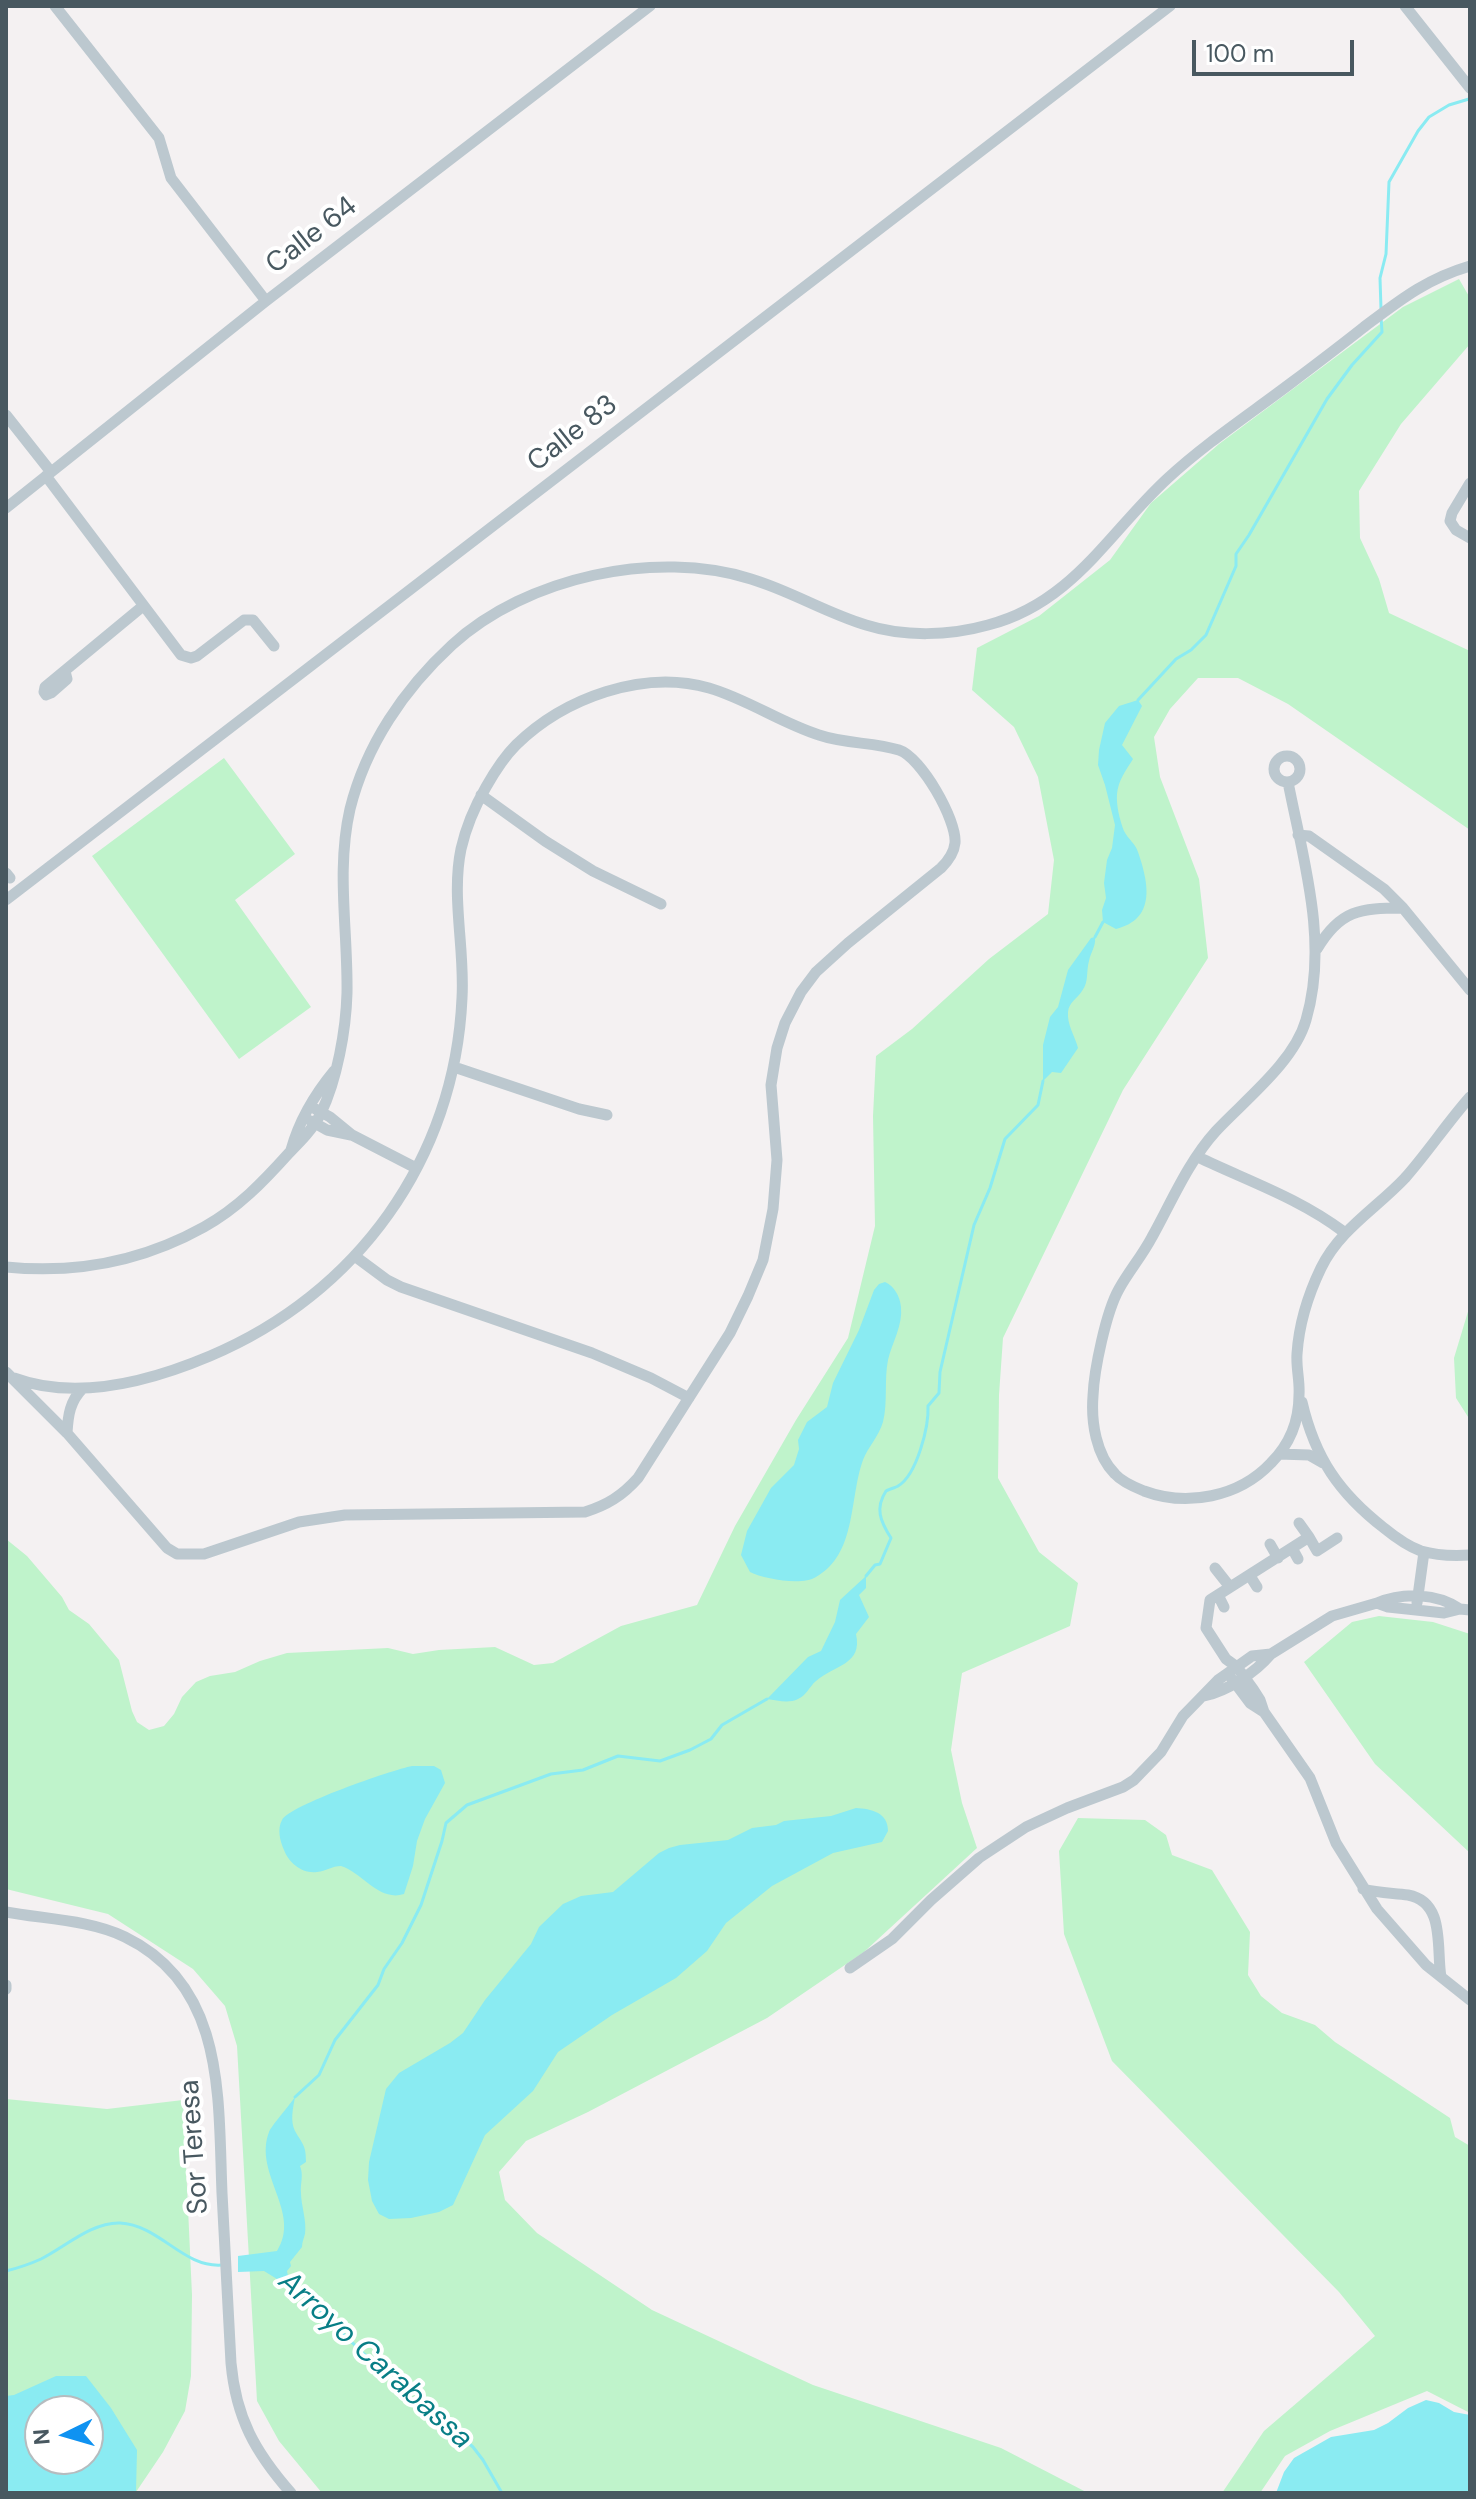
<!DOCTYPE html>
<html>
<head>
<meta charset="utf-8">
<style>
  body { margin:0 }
  #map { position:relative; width:1476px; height:2499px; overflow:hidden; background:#f4f1f2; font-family:"DM Sans",sans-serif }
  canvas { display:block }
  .frame { position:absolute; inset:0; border:8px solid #485860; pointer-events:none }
  .north { position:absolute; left:24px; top:2395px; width:80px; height:80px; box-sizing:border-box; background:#fff; border:2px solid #b6bcbf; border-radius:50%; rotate:265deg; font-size:22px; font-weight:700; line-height:32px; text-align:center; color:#485860 }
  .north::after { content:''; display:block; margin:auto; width:28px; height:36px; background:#0f92f1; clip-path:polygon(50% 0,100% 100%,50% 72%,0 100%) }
  .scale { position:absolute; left:1192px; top:40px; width:162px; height:36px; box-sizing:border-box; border:4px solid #485860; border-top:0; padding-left:10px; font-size:24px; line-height:28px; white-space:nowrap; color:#485860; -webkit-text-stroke:6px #fff; paint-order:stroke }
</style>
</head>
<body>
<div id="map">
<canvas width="1476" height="2499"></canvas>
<div class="frame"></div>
<div class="north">N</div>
<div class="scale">100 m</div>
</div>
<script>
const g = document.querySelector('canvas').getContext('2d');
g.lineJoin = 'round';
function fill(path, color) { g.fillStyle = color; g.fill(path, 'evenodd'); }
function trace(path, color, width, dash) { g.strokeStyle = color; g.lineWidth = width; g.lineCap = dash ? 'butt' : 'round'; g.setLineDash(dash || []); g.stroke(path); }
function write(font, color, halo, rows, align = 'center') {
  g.font = font + ' "DM Sans",sans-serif'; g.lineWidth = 8; g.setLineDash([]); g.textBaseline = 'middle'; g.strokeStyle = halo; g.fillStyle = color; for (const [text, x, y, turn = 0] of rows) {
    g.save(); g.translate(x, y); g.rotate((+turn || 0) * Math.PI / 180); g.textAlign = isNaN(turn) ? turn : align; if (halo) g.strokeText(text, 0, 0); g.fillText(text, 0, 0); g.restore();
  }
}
const green = new Path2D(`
  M1459,279l11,19v46l-69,80 -42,67 1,47 19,41 10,34 81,38v179l-182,-126 -50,-26h-40l-28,31 -16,28 6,40 39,102 9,79 -85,132 -120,248 -4,57 -1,83 41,74 39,31 -8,43 -108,47 -11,77 11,53 15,45 -113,104 -97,66 -179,94 -62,29 -27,31 6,28 32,33 115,77 161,75 188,63 87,45h-766l-43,-52 -22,-40 -20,-355 -12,-40 -32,-37 -85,-55 -102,-25v-350l21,17 35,41 7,13 20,14 30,36 13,51 5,11 12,8 15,-4 10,-12 8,-17 14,-15 14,-6 25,-4 25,-11 27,-8 101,-5 25,6 26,-4 56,-3 39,18 19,-2 68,-37 76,-21 38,-79 61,-106 52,-82 27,-112 -2,-110 3,-60 36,-27 77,-70 59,-45 6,-54 -16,-83 -24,-50 -42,-37 5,-42 62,-32 71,-56 41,-57 68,-59 184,-137z
  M224,758l71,96 -60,46 76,107 -72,52 -147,-203z
  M1470,1305v115l-14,-22 -2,-40z
  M1379,1616l54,6 37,12v219l-95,-89 -71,-102 48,-40z
  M1078,1818l67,2 21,15 6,20 40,15 38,62 -2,43 13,21 21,17 33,12 20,17 115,76 5,19 15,9v267l-43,-22 -97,40 -45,25 -25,37h-38l42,-62 111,-95 -36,-44 -227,-231 -48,-127 -5,-83z
  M6,2099l101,10 76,-9 9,195 -1,81 -6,35 -22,41 -27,40 -4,1 -126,-1zM40,2411h48v48h-48z`);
const water = new Path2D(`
  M1138,700l4,6 -20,39 11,14c-7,11 -15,22 -16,35 -1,11 3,27 7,37 4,8 11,12 14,21 11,32 18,67 -22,77l-13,-7 -1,-12 4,-12 -2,-15 3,-23 5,-12 3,-23 -10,-40 -7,-20 1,-15 6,-27 14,-17z
  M1095,937c1,10 -4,14 -6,24 -3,10 0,21 -7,30 -5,8 -13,11 -14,21 -1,13 7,24 10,36l-17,25 -9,-1 -9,9v-36l7,-28 8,-10 10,-37 23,-32z
  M885,1282c9,4 15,14 16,25 2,18 -9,36 -13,53 -4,20 0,42 -5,62 -4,14 -15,25 -20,38 -14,39 -6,94 -47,117 -14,9 -52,2 -66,-5l-9,-17 6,-24 24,-43 23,-23 5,-16 -1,-9 9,-18 20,-15 6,-24 26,-53 15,-40 5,-6z
  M866,1576v12l-7,7 10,22 -13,17c7,31 -22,31 -40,47 -7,6 -10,15 -18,18 -10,5 -21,1 -31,0l41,-42 13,-6 14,-29 5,-22z
  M412,1766h22l7,4 4,13 -20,36 -8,22 -4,25 -9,28c-25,8 -41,-21 -63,-28 -9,0 -15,5 -24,6 -15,2 -28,-9 -33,-22 -4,-9 -7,-21 -2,-30 8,-15 110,-50 130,-54z
  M856,1808c15,1 32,4 32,23l-6,11 -49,11 -61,33 -46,37 -19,28 -31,27 -64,37 -54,37 -25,39 -48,44 -32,70 -14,7 -28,6 -22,1 -10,-5 -7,-13 -4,-21 1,-18 17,-73 13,-16 51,-30 13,-10 22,-33 46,-56 8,-17 24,-23 18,-8 32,-4 46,-39 10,-5 11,-3 48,-5 24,-12 24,-3 8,-4 47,-5z
  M295,2097c-2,11 -5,24 0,34 8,14 11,14 11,31l-6,4c4,10 0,17 1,27 0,12 6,28 4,41 -1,4 -3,8 -3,13l-12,15 1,4 -4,5 2,10 -4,3 -21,-13 -26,1v-16l39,-5c25,-39 -24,-77 -8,-119 3,-7 20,-26 26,-35z
  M56,2376h30l25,32 26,42 -1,42h-130v-96l8,-1zM40,2411h48v48h-48z
  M1426,2400l13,3 15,9 16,3v78h-194l8,-21 10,-14 37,-21 43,-7 14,-7 20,-15z`);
const stream = new Path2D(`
  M1381,309l-1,-31 6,-24 3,-72 29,-51 11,-14 20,-12 20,-6
  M1138,700l38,-41 15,-9 15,-15 30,-69v-12l13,-19 78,-136 25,-34 30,-33 -1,-15
  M1095,937l8,-15
  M866,1576l9,-11 5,-1 11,-26c-11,-17 -16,-30 -5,-47 1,-1 11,-4 12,-5 19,-11 31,-60 30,-80l11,-13 1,-21 34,-147 16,-37 15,-49 33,-34 5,-24
  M295,2097l24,-22 16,-35 43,-55 6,-16 18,-26 19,-38 21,-64 4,-18 21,-18 84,-31 32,-4 35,-14 42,5 30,-11 21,-11 11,-14 45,-26
  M6,2271c12,-3 24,-7 35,-12 24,-12 51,-37 79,-36 40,2 63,45 102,42
  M289,2281l75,73 14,12 35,21 14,14 14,18 32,28 10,13 19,33`);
const minor = new Path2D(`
  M55,6l104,132 12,40 95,123
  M1405,6l65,82
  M6,415l45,57
  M46,476l135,179 10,3 6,-2 47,-36h9l21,26
  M1470,483l-18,30 -2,8 6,9 14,8
  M6,508l260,-207 384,-295
  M65,671l2,8 -16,14 -5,2 -2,-3 1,-5 98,-81
  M1274 769a13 13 0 1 1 26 0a13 13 0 1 1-26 0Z
  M1288,782c15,77 41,160 18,238 -12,42 -60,79 -90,111 -28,31 -44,70 -64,106 -10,19 -23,34 -33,52 -13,23 -25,81 -26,107 -2,26 3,59 22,78 7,8 19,13 29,17 43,16 95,6 127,-28 18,-18 28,-42 28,-68 1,-14 -3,-27 -2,-41 2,-31 11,-59 24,-86 19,-39 56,-60 84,-90 23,-26 42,-55 65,-81
  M481,795l64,46 48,30 68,33
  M1298,835l11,1 75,53 19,19 67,82
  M6,873l4,5
  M6,900l1164,-894
  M1317,949c23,-39 43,-41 86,-41
  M454,1067l125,42 28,6
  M310,1106l20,11 22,18 64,33
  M311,1121l16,9 24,5
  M291,1150c8,-29 24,-56 43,-79
  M1198,1157c50,24 101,41 146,75
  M356,1257l31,23 14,7 191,66 59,25 38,20
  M6,1267c70,7 137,-6 198,-40 34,-19 59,-45 85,-74 12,-12 24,-24 32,-40 16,-33 25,-83 26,-120 1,-62 -11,-123 3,-184 16,-64 54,-120 102,-164 74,-68 204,-96 299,-66 40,12 75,34 115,46 38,12 83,11 122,0 85,-22 121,-93 180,-147 38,-35 82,-64 123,-95 24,-18 49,-37 73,-56 36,-27 62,-48 106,-61
  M6,1372l61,61 100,115 10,6h27l95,-32 46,-7 240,-3c22,-7 37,-16 53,-34l92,-145 18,-37 15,-36 10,-51 4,-49 -6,-75 6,-37 8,-25 16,-31 15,-20 32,-29 93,-75c7,-7 13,-15 14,-25 2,-23 -34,-86 -56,-93 -26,-8 -54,-6 -80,-15 -38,-12 -72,-36 -110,-47 -66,-19 -145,10 -193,57 -12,12 -21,26 -30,42 -11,19 -20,40 -25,62 -10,48 4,100 1,149 -7,161 -105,296 -252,358 -59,25 -134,45 -196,22
  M1302,1402c13,56 37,91 82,126 11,9 23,18 37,23 14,4 34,5 49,4
  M67,1433c1,-18 3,-32 16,-45
  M1279,1454l30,1 14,8
  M1299,1523l10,14 -99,63 -4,28 20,31 11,8 16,22 7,11 4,12 46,66 26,65 41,66 49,56 44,35
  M1309,1537l8,14 20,-13
  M1270,1544l8,14
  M1292,1548l6,11
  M1215,1568l15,19
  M1250,1576l7,11
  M1218,1595l6,12
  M1417,1603l7,-51
  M1460,1609c-23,-16 -57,-17 -83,-6l11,4 56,6 16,-4 10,1
  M1232,1679l18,24 14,9
  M1204,1696c23,-5 51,-23 67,-42
  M1363,1889c15,4 30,4 45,6 38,7 28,54 33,82
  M6,1912c38,7 84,8 119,25 101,49 93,161 97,256 3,57 6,114 9,170 5,55 24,89 60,130
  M850,1968l42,-29 39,-39 48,-42 47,-31 41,-19 56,-21 11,-7 27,-28 22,-36 35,-36 10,-7 24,-17 19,-2 61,-38 45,-13
  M6,1985v4`);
const streetNames = [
  ["Calle 64",312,236,-38],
  ["Calle 83",573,434,-38],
  ["Sor Teresa",195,2147,-94]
];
const waterNames = [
  ["Arroyo Carabassa",375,2361,42]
];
fill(green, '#bff3cb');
fill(water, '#8aebf2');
trace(stream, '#8aebf2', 3);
trace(minor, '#bcc8cf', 11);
write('28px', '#485860', '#fff', streetNames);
write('italic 30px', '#087e86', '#fff', waterNames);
</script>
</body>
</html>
